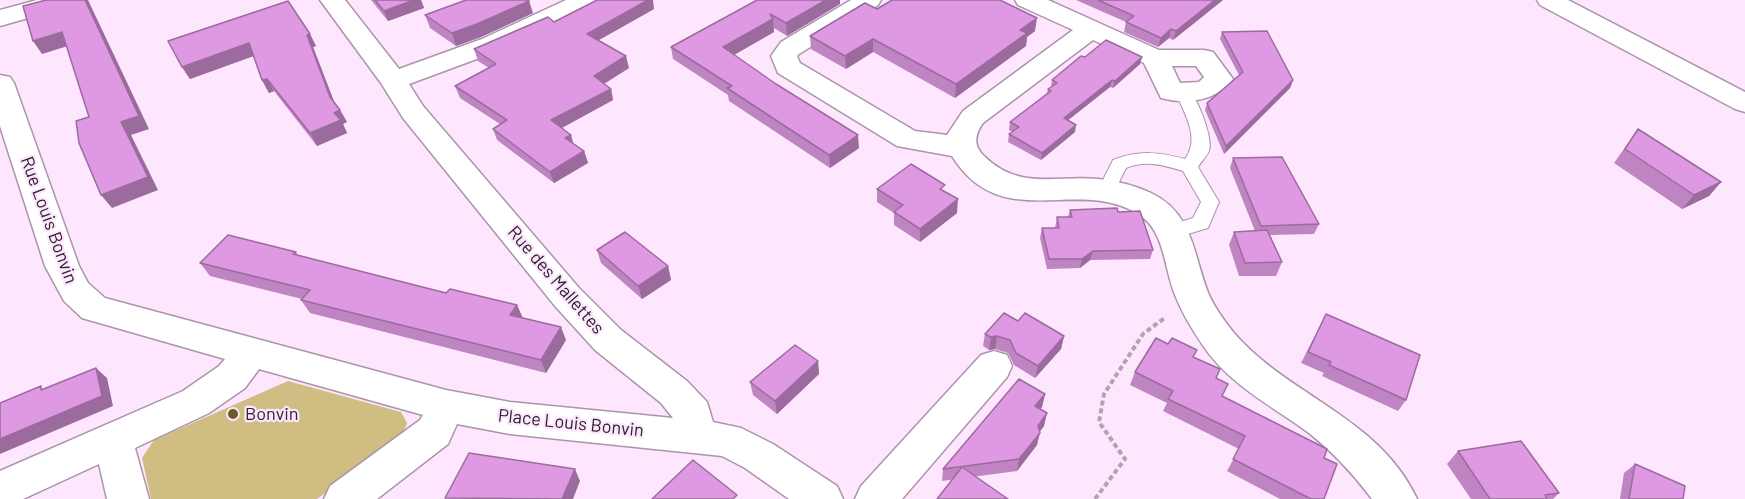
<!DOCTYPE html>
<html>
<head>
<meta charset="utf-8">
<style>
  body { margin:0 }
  canvas { display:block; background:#fee6fe }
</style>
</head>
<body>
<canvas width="1745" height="499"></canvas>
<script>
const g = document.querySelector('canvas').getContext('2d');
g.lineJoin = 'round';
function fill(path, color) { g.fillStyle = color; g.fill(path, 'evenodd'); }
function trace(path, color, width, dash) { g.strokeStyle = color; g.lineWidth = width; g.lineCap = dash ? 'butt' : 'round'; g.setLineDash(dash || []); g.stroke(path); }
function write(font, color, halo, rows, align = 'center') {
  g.font = font + ' Barlow,sans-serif'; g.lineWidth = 4.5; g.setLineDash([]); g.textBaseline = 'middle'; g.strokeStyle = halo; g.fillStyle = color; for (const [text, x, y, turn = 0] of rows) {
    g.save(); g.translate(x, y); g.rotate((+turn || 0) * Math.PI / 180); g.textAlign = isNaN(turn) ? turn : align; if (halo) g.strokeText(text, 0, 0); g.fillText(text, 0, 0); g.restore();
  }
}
const green = new Path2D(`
  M288,381l113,31 6,11 -5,14 -85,62h-166l-9,-41 12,-18z`);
const path = new Path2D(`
  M1095,499l30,-40 -26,-37 5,-28 39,-60 23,-17`);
const lane = new Path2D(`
  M1183,86c12,3 31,52 26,65 -2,5 -8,11 -11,16l21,35 -11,26 -37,11 -7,-2 -3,-5 3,-5 29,-9 8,-16 -18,-31c-20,-6 -37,-11 -57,-3l-13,26 -6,2 -6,-2 -3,-4 15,-30c26,-10 46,-8 72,-1 16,-21 -1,-46 -10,-68z`);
const street = new Path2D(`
  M37,0h40l-3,5 -74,21v-16z
  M320,0h25l54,69 83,-30 84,-39h31l-3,5 -93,45 -92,34 14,22 156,182 42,42 66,51 20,21 6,20 28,6 32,16 64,42 6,13h-54l-44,-31 -23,-12 -212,-22 -53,-10 -9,20 -71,55h-53l6,-13 90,-66 3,-5 -164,-46 -14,19 -36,25 -74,35 14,51h-42l-8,-35 -76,35h-23v-28l183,-80 36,-25 6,-7 -143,-41 -18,-17 -19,-35 -45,-140v-51l10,2 4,6 65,183 9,17 17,15 341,92 64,12 163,16 -12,-15 -66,-53 -40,-44 -152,-188 -22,-35z
  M851,0h30l-3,5 -79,49 -2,2 3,7 115,68 32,4 16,-24 110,-81 -55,-25 -3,-5h33l111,50h45l9,2 20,27c-16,22 -47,26 -72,19l-17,-35 -51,-23 -110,83c-8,11 -10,22 0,32 36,36 71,20 115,24 18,2 36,6 53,14 43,20 42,63 58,102 6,13 16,27 25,38 54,63 145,84 183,166h-45c-18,-24 -39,-47 -63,-66 -37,-27 -79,-48 -105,-86 -11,-16 -22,-34 -29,-52 -11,-27 -10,-65 -37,-81 -61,-38 -137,21 -186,-58l-55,-10 -119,-73 -7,-17 10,-14zM1172,66h24l8,11 -5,5 -19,1z
  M994,351l13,4 5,11 -5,11 -105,122h-47l6,-13 120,-131z`);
const secondary = new Path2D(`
  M1537,0h31l177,92v20l-10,-3 -195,-104z`);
const wall = new Path2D(`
  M371,0h50l3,8 -36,13z
  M757,0h83v4l-53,32 -13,-8v4l-40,23 125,93 -29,20 -101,-67 -1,-6 -55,-36 -2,-12z
  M1076,0h147l-50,40 -4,-2 -11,9 -34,-15 2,-10z
  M654,9l-55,31 30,28 -25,16 7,5 2,11 -51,28 12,16 10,7 4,12 -34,20 -57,-43 -4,-11 7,-5 -40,-26 -5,-12 34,-18 -11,-7 -4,-12 80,-27z
  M877,9l158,22 -8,6 -1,9 -71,52 -82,-46 -27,17 -35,-20 -1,-13z
  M533,13l-52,24 -25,9 -26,-18 -5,-13z
  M1222,32l71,48 -3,8 -66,66 -19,-44 2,-7 32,-28 -19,-36z
  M310,34l6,12 -3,1 21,55 6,8 7,12 -4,2 4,9 -30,13 -43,-55 -5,2 -7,-13 -8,-24 -64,23 -8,-12z
  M1085,57h57l-2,7 -27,24 -3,-1 -42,33 7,12 -34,28 -33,-18 1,-8 4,-2 -4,-2 1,-8 37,-29 1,-4 3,-2 1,-7z
  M1638,129l83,53 -12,14 -27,13 -68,-46z
  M1233,158l86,66 -5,10 -44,1 12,27 -6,14h-37l-10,-31 5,-13 21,-1 -25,-63z
  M877,189l67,2 13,22 -37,29 -26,-17v-12l-17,-11z
  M1070,210l48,2 35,38 -3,9 -60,1 -10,8 -33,1 -7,-31 2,-10h13l2,-11h11z
  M597,250l71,16 3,14 -29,19 -41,-36z
  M296,252l2,4 148,37 71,12 6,13 43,22 -20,33 -236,-60 -9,-13 1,-1 -92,-23 -10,-13z
  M1326,314l80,86 -8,11 -76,-35 2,-3 -23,-10z
  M1018,321l46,15 -3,13 -26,29 -21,-13 -6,-12 -13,-4 -6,1 -6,-4 2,-12z
  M1194,357l22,21 6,18 102,62v41h-44l-53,-28 12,-22 -76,-38 4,-8 -37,-18 5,-13z
  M818,361l1,13 -42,40 -24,-19 -3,-13z
  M1045,394l-3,13 -2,2 4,17 -5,6 -2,13 -20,26 -75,10 1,-12z
  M1458,451l101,42 -6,6h-82l-24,-35z
  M1635,464l48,35h-63l4,-26z`);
const shadedWall = new Path2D(`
  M85,0h3l61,129 -18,6 27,55 -46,18 -11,-13z
  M414,0h7l3,8 -36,13 -4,-10z
  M648,0h5l1,9 -64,36 -3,-11z
  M826,0h14v4l-53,32 -1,-13z
  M1215,0h8l-50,40 3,-9z
  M529,1l4,12 -52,24 -25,9 -4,-13z
  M1037,18l-2,13 -8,6 -1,9 -71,52 1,-14 64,-54z
  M773,19l1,13 -49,28 -2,-13z
  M1171,29l-2,9 -11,9 3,-9z
  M62,32l9,13 -29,9 -9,-13z
  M310,34l6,12 -3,1 24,62 -7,-12 -23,-62z
  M873,39v13l-27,17 -1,-13z
  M249,43l7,12 -66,24 -8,-12z
  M626,56l3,12 -32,20 -3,-12z
  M1142,57l-2,7 -27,24 2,-7z
  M267,79l7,12 -5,2 -7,-13z
  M1112,80l-2,7 -48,38 2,-7z
  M1293,80l-3,8 -66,66 2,-8z
  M611,89l2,11 -59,32 -3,-12z
  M340,110l7,12 -4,2 4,9 -30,13 -7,-13 24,-20z
  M1076,125l-1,7 -34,28 1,-7z
  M571,135l3,11 -9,-8z
  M858,135l1,13 -29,20 -1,-13z
  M584,151l4,12 -34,20 -4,-11z
  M1721,182l-12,14 -27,13 12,-14z
  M958,199l-1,14 -37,29v-13z
  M1093,251l-3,9 -10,8 2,-9z
  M668,266l3,14 -29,19 -4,-13z
  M517,305l6,14 -13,-4z
  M561,327l5,13 -20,33 -5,-13z
  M997,336l-2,13 -6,1 2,-13z
  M1064,336l-3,13 -26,29 3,-12z
  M818,361l1,13 -42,40 -2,-13z
  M96,368l11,10 6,28 -113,48v-15z
  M1045,394l-3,13 -10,11 3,-12z
  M1047,413l-3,13 -9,12 3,-12z
  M1040,433l-3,12 -20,26 2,-12z
  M575,469l5,12 -7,18h-11z`);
const building = new Path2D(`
  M46,0h39l54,116 -18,6 27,55 -47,18 -22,-52 -3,-22 13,-4 -27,-85 -29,9 -10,-35z
  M375,0h39l-30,11z
  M466,0h63v1l-52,23 -25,9 -27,-18z
  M597,0h51l-61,34 39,22 -32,20 17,13 -60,31 20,15 -6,3 19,13 -34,21 -57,-43 14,-9 -52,-34 41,-22 -22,-15 74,-32 6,5z
  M757,0h69l-40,23 -16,-9 3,5 -50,28 53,37 82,51 -29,20 -102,-67 5,-2 -61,-39z
  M892,0h108l37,18 -17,12 7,3 -71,51 -83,-45 -28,17 -35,-20 55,-33 12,6z
  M1098,0h117l-39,31 -5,-2 -10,9 -35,-16 8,-6z
  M288,1l22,33 -3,1 23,62 10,13 -6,3 7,7 -31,13 -43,-54 -5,1 -13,-37 -67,24 -14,-26z
  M1267,31l26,49 -67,66 -19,-43 36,-31 -21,-40z
  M1106,40l36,17 -27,24 -3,-1 -48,38 12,7 -34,28 -33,-19 10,-7 -9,-5 41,-31 -3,-2 9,-6 -5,-3 29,-24 4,1z
  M1638,129l83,53 -27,13 -69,-46z
  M1282,157l37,67 -58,2 -28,-68z
  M911,164l34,21 -5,4 18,10 -38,30 -26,-17 9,-7 -26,-16z
  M1117,208l1,4 22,-1 13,39 -60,1 -11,8h-33l-7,-31h17l-2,-11h15l-2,-7z
  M1267,230l15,32 -37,1 -11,-31z
  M625,232l43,34 -30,20 -41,-36z
  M228,235l68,17 -3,2 153,39 4,-4 67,16 -7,10 51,12 -20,33 -240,-60 9,-10 -110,-27z
  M1004,313l14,8 7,-8 39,23 -26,30 -22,-13 -6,-13 -13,-4 -6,1 -6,-3z
  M1326,314l94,41 -14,45 -77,-35 2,-3 -23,-10z
  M1156,338l12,6 4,-6 25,12 -4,7 27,12 -4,9 12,6 -6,12 105,53 -3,9 13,6 -13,35h-13l-78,-40 12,-23 -77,-37 5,-8 -38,-19z
  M795,345l23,16 -43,40 -25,-19z
  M96,368l6,28 -102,43v-36l41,-17v4z
  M1019,379l26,15 -10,12 12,7 -9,13 2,7 -21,26 -76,10z
  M1521,441l38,52 -14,2 2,4h-57l-32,-48z
  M469,453l106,16 -13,30 -117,-1z
  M693,460l44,35 -4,4h-81z
  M1635,464l50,22 -2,13h-54z
  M962,467l46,32h-71z`);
const markers = [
  [233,414,6,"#6a5b28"]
];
const streetNames = [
  ["Rue Louis Bonvin",49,220,70],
  ["Rue des Mallettes",556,280,49],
  ["Place Louis Bonvin",571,423,6]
];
const poiNames = [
  ["Bonvin",245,414]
];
fill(green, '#cfbd81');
trace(lane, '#aa95ab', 2);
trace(street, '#aa95ab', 3);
trace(secondary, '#aa95ab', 3);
trace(path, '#b4a2b4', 4, [5, 3]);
fill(lane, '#fff');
fill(street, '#fff');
fill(secondary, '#fff');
fill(wall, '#bf84c2');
fill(shadedWall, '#9b6b9e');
fill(building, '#de99e2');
trace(building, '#9b6b9e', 1.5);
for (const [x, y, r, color] of markers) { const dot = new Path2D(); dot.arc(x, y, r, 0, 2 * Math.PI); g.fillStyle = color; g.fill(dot); trace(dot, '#fee6fe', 2); }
write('18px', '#2b232b', '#fee6fe', streetNames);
write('18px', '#2b232b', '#fee6fe', poiNames, 'left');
</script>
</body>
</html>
